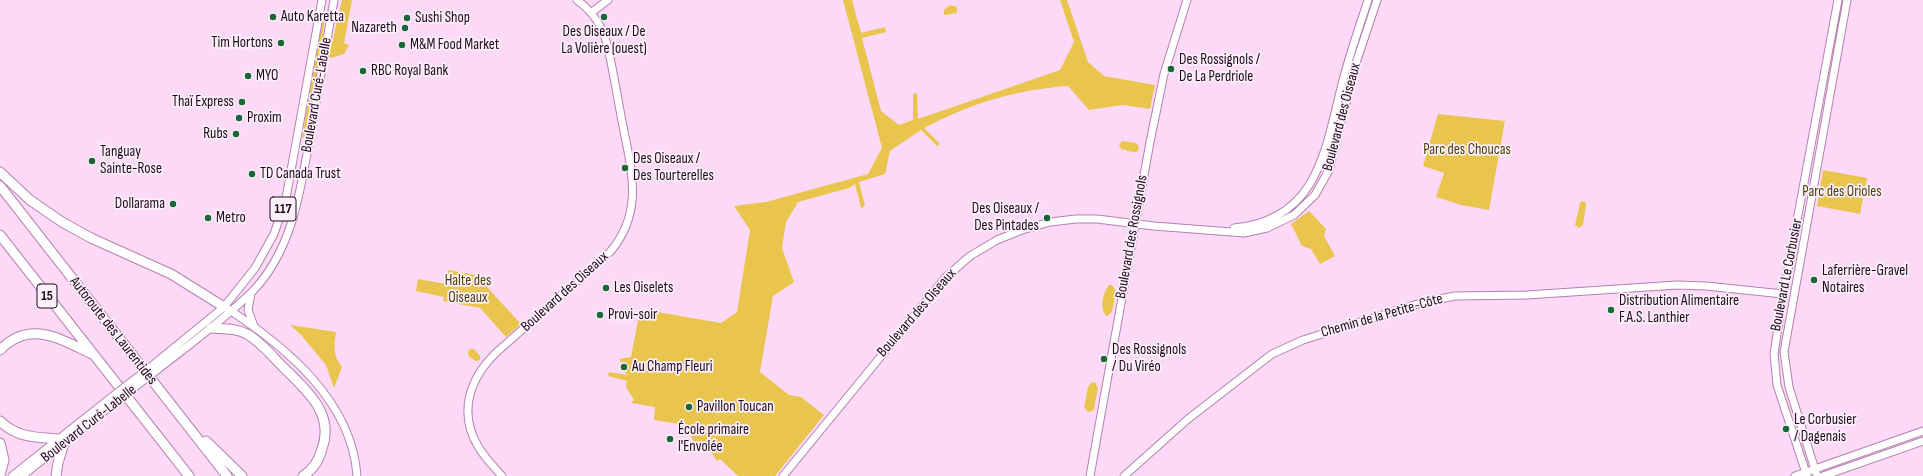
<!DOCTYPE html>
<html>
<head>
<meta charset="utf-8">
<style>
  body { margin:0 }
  canvas { display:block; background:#fcd9f7 }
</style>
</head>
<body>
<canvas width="1923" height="476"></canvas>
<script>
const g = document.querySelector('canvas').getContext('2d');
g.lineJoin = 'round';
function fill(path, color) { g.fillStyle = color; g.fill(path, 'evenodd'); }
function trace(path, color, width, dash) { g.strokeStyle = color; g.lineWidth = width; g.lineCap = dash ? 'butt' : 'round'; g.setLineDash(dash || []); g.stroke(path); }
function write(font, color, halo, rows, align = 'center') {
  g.font = font + ' "Sofia Sans Condensed",sans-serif'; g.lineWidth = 3.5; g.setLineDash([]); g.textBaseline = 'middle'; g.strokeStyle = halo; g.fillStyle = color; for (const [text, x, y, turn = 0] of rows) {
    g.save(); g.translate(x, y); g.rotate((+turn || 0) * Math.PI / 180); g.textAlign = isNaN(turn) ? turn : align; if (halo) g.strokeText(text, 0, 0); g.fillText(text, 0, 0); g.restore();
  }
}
const green = new Path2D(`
  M342,0h10l-8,43 5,2 -5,9 -13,4 -2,-1 3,-16 2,-1 -1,-1z
  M843,0h9l9,33 24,-6 1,5 -24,6 19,73 18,14 14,-5v-26l4,-1 1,26 142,-49 14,-28 -14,-42h7l21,62 16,14 51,9 -5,24 -27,-4 -34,5 -21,-24c-54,4 -96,17 -144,42l16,16 -3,2 -16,-16 -31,21 -5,23 -26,8 6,24 -4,2 -6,-24 -6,4 -51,14 -12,20 -4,26 12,34 -21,14 -13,76 29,23 12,2 23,18 -49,61h-37l-18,-17 -3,2 -10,-15h-12l-7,-18 -9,-2v-2l-25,-4 1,-13 -24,-4 3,-3 -8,-13 1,-6 -19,-5 1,-4 19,3 -3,-3 2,-8 -7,-2v-3l11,-2 9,-48 81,14 16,-11 13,-82 -16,-24 32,-4 102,-28 14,-26z
  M950,5l7,2v5l-2,2 -2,-2v2l-9,1v-5z
  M323,16l2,1 -5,38 -15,82h-3z
  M1438,114l67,7 -16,89 -28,-5 -25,-8 8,-24 -21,-7z
  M1122,141l14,2 3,4 -1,4 -3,1 -9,-1v-2l-4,1 -3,-5z
  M1823,170l44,8 -7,36 -43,-8z
  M1582,201l3,1 1,3 -3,20 -4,3 -4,-3 5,-22z
  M1309,211l17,18 -2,7 11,20 -15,8 -9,-15 -9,-3 -11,-22z
  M448,270l28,5 45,49 -15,13 -26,-29 -37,-7 1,-4 -28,-6 2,-12 28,5z
  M1109,285h3l4,6 -4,21 -5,4c-8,-5 -4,-25 2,-31z
  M290,325l46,7c-2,15 -3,23 6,35l-8,21 -8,-23 -25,-30z
  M470,349h4l6,7v4l-4,1 -7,-4 -1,-5z
  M1095,382l3,6 -4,21 -2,2 -4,1 -4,-5 4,-20 3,-4z`);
const secondary = new Path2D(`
  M592,12l16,-12
  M1234,228c84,-8 91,-77 108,-144 7,-28 17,-56 26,-84
  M502,476c-8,-9 -17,-18 -23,-28 -22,-36 -9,-71 19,-97l112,-99c35,-41 21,-83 12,-131 -5,-26 -9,-52 -15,-77 -5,-19 -14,-32 -30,-44
  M783,476l162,-198 25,-22 27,-16 25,-10 28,-8 26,-3h21l57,7 90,7 23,-5 27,-13 21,-20 14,-25 28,-110 20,-60
  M1090,476l60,-334 14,-68 23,-74
  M1124,476l64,-57 84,-65 31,-14 121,-38 31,-6 72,-1 150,-10 29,1 77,8
  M1795,476l128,-45
  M1807,476l-30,-91 -3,-31 8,-53 56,-301
  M1817,476l-28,-89 -5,-35 63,-352
  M1823,476l100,-35`);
const primary = new Path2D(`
  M251,293l-3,17 6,16
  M228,309c58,38 124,92 129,167
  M153,365l71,-58 31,-39 19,-34 12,-36 36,-198
  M157,370c32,-25 65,-49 94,-77 45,-45 51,-114 62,-174 7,-40 14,-79 21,-119
  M12,476l101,-80
  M22,476l95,-75`);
const highway = new Path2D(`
  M0,172l30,28 32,22 29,16 80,36 53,33
  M0,186l227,290
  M0,235l189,241
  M211,328c13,1 24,0 36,6 14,8 25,22 36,33 23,23 52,46 39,82 -3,11 -9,21 -19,27
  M0,350c30,-31 60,-11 92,4
  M0,421c17,17 36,16 58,18
  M206,441l36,35
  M0,443l4,17 -4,15
  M56,476l2,-13 6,-20`);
const primaryBridge = new Path2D(`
  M113,396l40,-31
  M117,401l40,-31`);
const markers = [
  [273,17,4,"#196737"],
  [604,17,4,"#196737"],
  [407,18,4,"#196737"],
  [405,28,4,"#196737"],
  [281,43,4,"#196737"],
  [402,45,4,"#196737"],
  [1171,69,4,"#196737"],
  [363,71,4,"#196737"],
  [248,76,4,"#196737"],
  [242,102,4,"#196737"],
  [239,118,4,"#196737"],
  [236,134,4,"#196737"],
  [92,161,4,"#196737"],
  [625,168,4,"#196737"],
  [252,174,4,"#196737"],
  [173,204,4,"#196737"],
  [208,218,4,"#196737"],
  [1047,218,4,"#196737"],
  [1814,280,4,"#196737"],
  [606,288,4,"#196737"],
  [1611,310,4,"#196737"],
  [600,315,4,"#196737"],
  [1104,359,4,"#196737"],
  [624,367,4,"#196737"],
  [689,407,4,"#196737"],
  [1786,429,4,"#196737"],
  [670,439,4,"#196737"]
];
const shields = [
  [283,209,26],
  [47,296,20]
];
const shieldNames = [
  ["117",283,209],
  ["15",47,296]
];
const poiNames = [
  ["Auto Karetta",281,17],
  ["Sushi Shop",415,18],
  ["Nazareth",397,28,"right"],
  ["Des Oiseaux / De",604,32,"center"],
  ["La Volière (ouest)",604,49,"center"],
  ["Tim Hortons",273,43,"right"],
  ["M&M Food Market",410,45],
  ["Des Rossignols /",1179,60],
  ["De La Perdriole",1179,77],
  ["RBC Royal Bank",371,71],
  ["MYO",256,76],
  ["Thaï Express",234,102,"right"],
  ["Proxim",247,118],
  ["Rubs",228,134,"right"],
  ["Tanguay",100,152],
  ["Sainte-Rose",100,169],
  ["Des Oiseaux /",633,159],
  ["Des Tourterelles",633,176],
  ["TD Canada Trust",260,174],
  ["Dollarama",165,204,"right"],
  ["Des Oiseaux /",1039,209,"right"],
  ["Des Pintades",1039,226,"right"],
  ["Metro",216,218],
  ["Laferrière-Gravel",1822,271],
  ["Notaires",1822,288],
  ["Les Oiselets",614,288],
  ["Distribution Alimentaire",1619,301],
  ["F.A.S. Lanthier",1619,318],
  ["Provi-soir",608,315],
  ["Des Rossignols",1112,350],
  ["/ Du Viréo",1112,367],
  ["Au Champ Fleuri",632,367],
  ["Pavillon Toucan",697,407],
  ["Le Corbusier",1794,420],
  ["/ Dagenais",1794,437],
  ["École primaire",678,430],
  ["l'Envolée",678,447]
];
const streetNames = [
  ["Boulevard Curé-Labelle",317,95,-80],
  ["Boulevard des Oiseaux",1342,117,-75],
  ["Boulevard des Rossignols",1132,237,-80],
  ["Boulevard Le Corbusier",1787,275,-79],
  ["Boulevard des Oiseaux",565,292,-42],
  ["Boulevard des Oiseaux",917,313,-49],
  ["Chemin de la Petite-Côte",1382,316,-16],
  ["Autoroute des Laurentides",113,331,52],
  ["Boulevard Curé-Labelle",89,424,-38]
];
const parkNames = [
  ["Parc des Choucas",1467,150],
  ["Parc des Orioles",1842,192],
  ["Halte des",468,281],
  ["Oiseaux",468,298]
];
fill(green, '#eac54e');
trace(secondary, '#b680ae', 9);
trace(primary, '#b680ae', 9);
trace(highway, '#b680ae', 11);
trace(secondary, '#fff', 7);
trace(primary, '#fff', 7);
trace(highway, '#fff', 9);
trace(primaryBridge, '#b680ae', 9, []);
trace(primaryBridge, '#fff', 7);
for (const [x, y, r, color] of markers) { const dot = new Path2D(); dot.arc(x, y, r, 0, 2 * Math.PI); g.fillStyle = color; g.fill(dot); trace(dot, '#fbeff9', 1.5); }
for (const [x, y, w] of shields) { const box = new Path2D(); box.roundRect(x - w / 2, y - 12, w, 24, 3); g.fillStyle = '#fbeff9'; g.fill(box); trace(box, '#1f0b1d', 1); }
write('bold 14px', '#1f0b1d', null, shieldNames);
write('15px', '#1f0b1d', '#fbeff9', poiNames, 'left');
write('15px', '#1f0b1d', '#fbeff9', streetNames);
write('15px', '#4f4009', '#fbeff9', parkNames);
</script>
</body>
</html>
